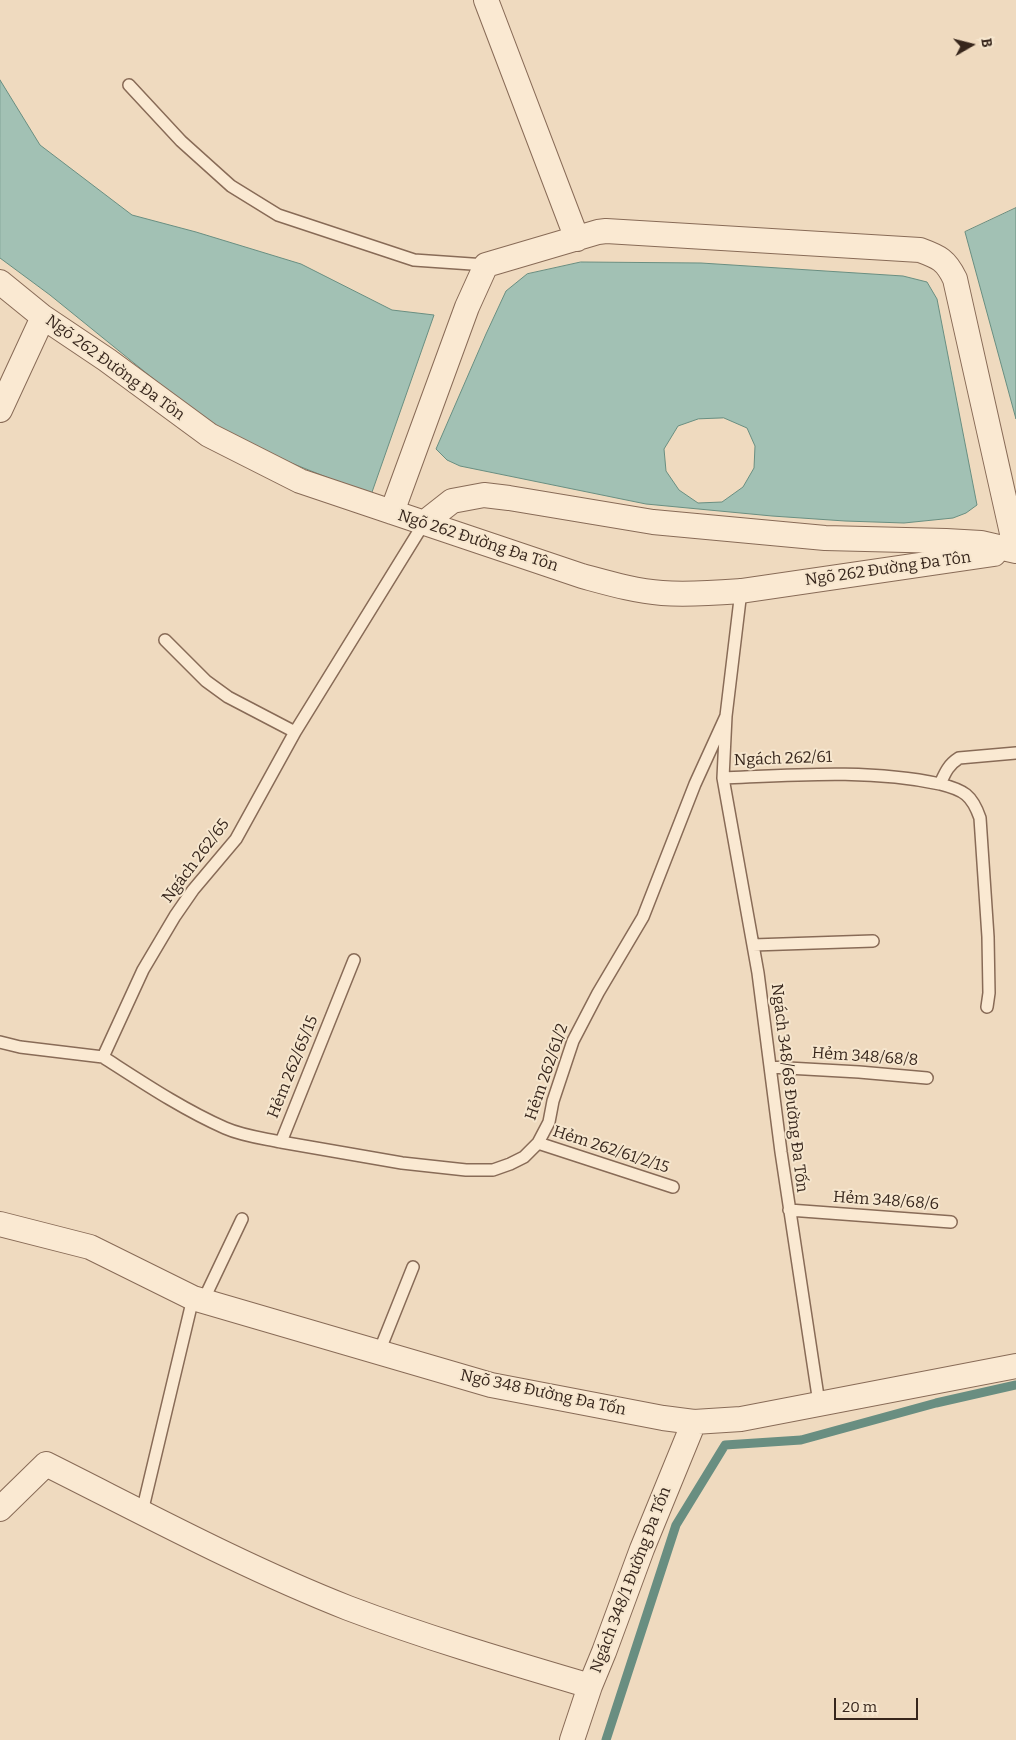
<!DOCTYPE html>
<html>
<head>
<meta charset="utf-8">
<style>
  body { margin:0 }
  #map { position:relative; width:1016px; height:1740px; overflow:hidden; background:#efdabf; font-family:Bitter,serif }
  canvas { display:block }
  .north { position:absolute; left:946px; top:20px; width:50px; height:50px; -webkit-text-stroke:4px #f6e6ce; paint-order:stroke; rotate:82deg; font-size:14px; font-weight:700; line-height:20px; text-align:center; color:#37261c }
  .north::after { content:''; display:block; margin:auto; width:18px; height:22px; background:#37261c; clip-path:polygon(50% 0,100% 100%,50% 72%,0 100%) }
  .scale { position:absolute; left:834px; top:1698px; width:84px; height:22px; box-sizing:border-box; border:2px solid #37261c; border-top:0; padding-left:6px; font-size:15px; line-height:18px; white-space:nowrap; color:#37261c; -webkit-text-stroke:4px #f6e6ce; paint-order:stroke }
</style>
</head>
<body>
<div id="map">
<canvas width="1016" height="1740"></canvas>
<div class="north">B</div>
<div class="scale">20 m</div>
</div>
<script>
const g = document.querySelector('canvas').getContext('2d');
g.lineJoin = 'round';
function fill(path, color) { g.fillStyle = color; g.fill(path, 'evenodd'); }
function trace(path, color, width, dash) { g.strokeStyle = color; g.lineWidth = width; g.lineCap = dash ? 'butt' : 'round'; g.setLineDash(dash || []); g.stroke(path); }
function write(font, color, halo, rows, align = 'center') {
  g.font = font + ' Bitter,serif'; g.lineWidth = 4; g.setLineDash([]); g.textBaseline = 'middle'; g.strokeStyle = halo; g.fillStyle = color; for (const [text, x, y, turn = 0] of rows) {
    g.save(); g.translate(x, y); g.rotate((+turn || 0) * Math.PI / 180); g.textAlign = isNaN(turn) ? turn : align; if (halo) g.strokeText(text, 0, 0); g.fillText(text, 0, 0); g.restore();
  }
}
const water = new Path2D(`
  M0,80l40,65 92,70 64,17 105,32 91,46 42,5 -63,180 -147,-59 -174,-141 -50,-37z
  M1016,208v211l-51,-187z
  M581,262l120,1 202,13 24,6 10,17 40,206 -11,8 -13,5 -49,5 -59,-2 -73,-5 -126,-12 -186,-38 -13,-6 -11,-11 50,-115 20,-43 21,-17zM724,418l23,10 8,18 -1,22 -11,19 -21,15 -24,1 -19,-13 -13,-19 -2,-22 14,-23 20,-7z`);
const stream = new Path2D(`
  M606,1740l70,-215 49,-80 76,-5 135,-37 80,-18`);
const lane = new Path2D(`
  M129,85l52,56 50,45 47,29 136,45 72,5
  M741,591l-15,125 -3,62c72,-3 146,-9 217,6 5,-11 8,-19 19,-26l57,-5
  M165,640l41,41 22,16 67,35
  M723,778l35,195 23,179 38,251
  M940,784c24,6 32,11 40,34l8,119 1,56 -2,14
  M753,945l120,-4
  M0,1042l20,5 83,10 40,-87 32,-54 18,-26 43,-51 59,-107 129,-209
  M103,1057c39,25 79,52 122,71 18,8 37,10 56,14l73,-182
  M770,1067l89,5 68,6
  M281,1142l121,21 64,7h27l17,-6 14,-7 14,-14 11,-21 4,-21 20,-60 25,-48 45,-76 52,-133 31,-68
  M538,1143l135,44
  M789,1210l162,12
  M203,1301l39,-82
  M379,1352l34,-85
  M142,1512l51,-214`);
const street = new Path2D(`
  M486,0l91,239
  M0,282l43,35 64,43 102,75 91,46 282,95c26,7 53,15 80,17 27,2 52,0 79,-2l253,-37
  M0,410l43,-93
  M392,512l75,-205 19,-42 112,-33 8,-1 314,19c19,7 26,10 35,29l61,272 -35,-8 -35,-2 -121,-3 -172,-16 -144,-24 -25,-3 -32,6 -28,22
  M0,1224l90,23 103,51 298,87 172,33 31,4 47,-3 275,-53
  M0,1509l46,-45c100,50 198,103 302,144 79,30 161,54 242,78
  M572,1740l18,-54 14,-34 38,-103 52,-127`);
const streetNames = [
  ["Ngõ 262 Đường Đa Tôn",115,368,36],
  ["Ngõ 262 Đường Đa Tôn",478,541,18],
  ["Ngõ 262 Đường Đa Tôn",888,569,-8],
  ["Ngách 262/61",783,759,-2],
  ["Ngách 262/65",196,861,-53],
  ["Hẻm 348/68/8",865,1057,4],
  ["Hẻm 262/65/15",293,1067,-68],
  ["Hẻm 262/61/2",547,1072,-71],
  ["Ngách 348/68 Đường Đa Tốn",789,1088,83],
  ["Hẻm 262/61/2/15",611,1150,18],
  ["Hẻm 348/68/6",886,1201,4],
  ["Ngõ 348 Đường Đa Tốn",543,1393,12],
  ["Ngách 348/1 Đường Đa Tốn",631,1580,-69]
];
fill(water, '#a2c1b4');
trace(water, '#698e81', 1);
trace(stream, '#698e81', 9);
trace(lane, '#886b57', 14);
trace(street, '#886b57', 26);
trace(lane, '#fae9d2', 11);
trace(street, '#fae9d2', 24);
write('16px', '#37261c', '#f6e6ce', streetNames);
</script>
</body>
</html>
